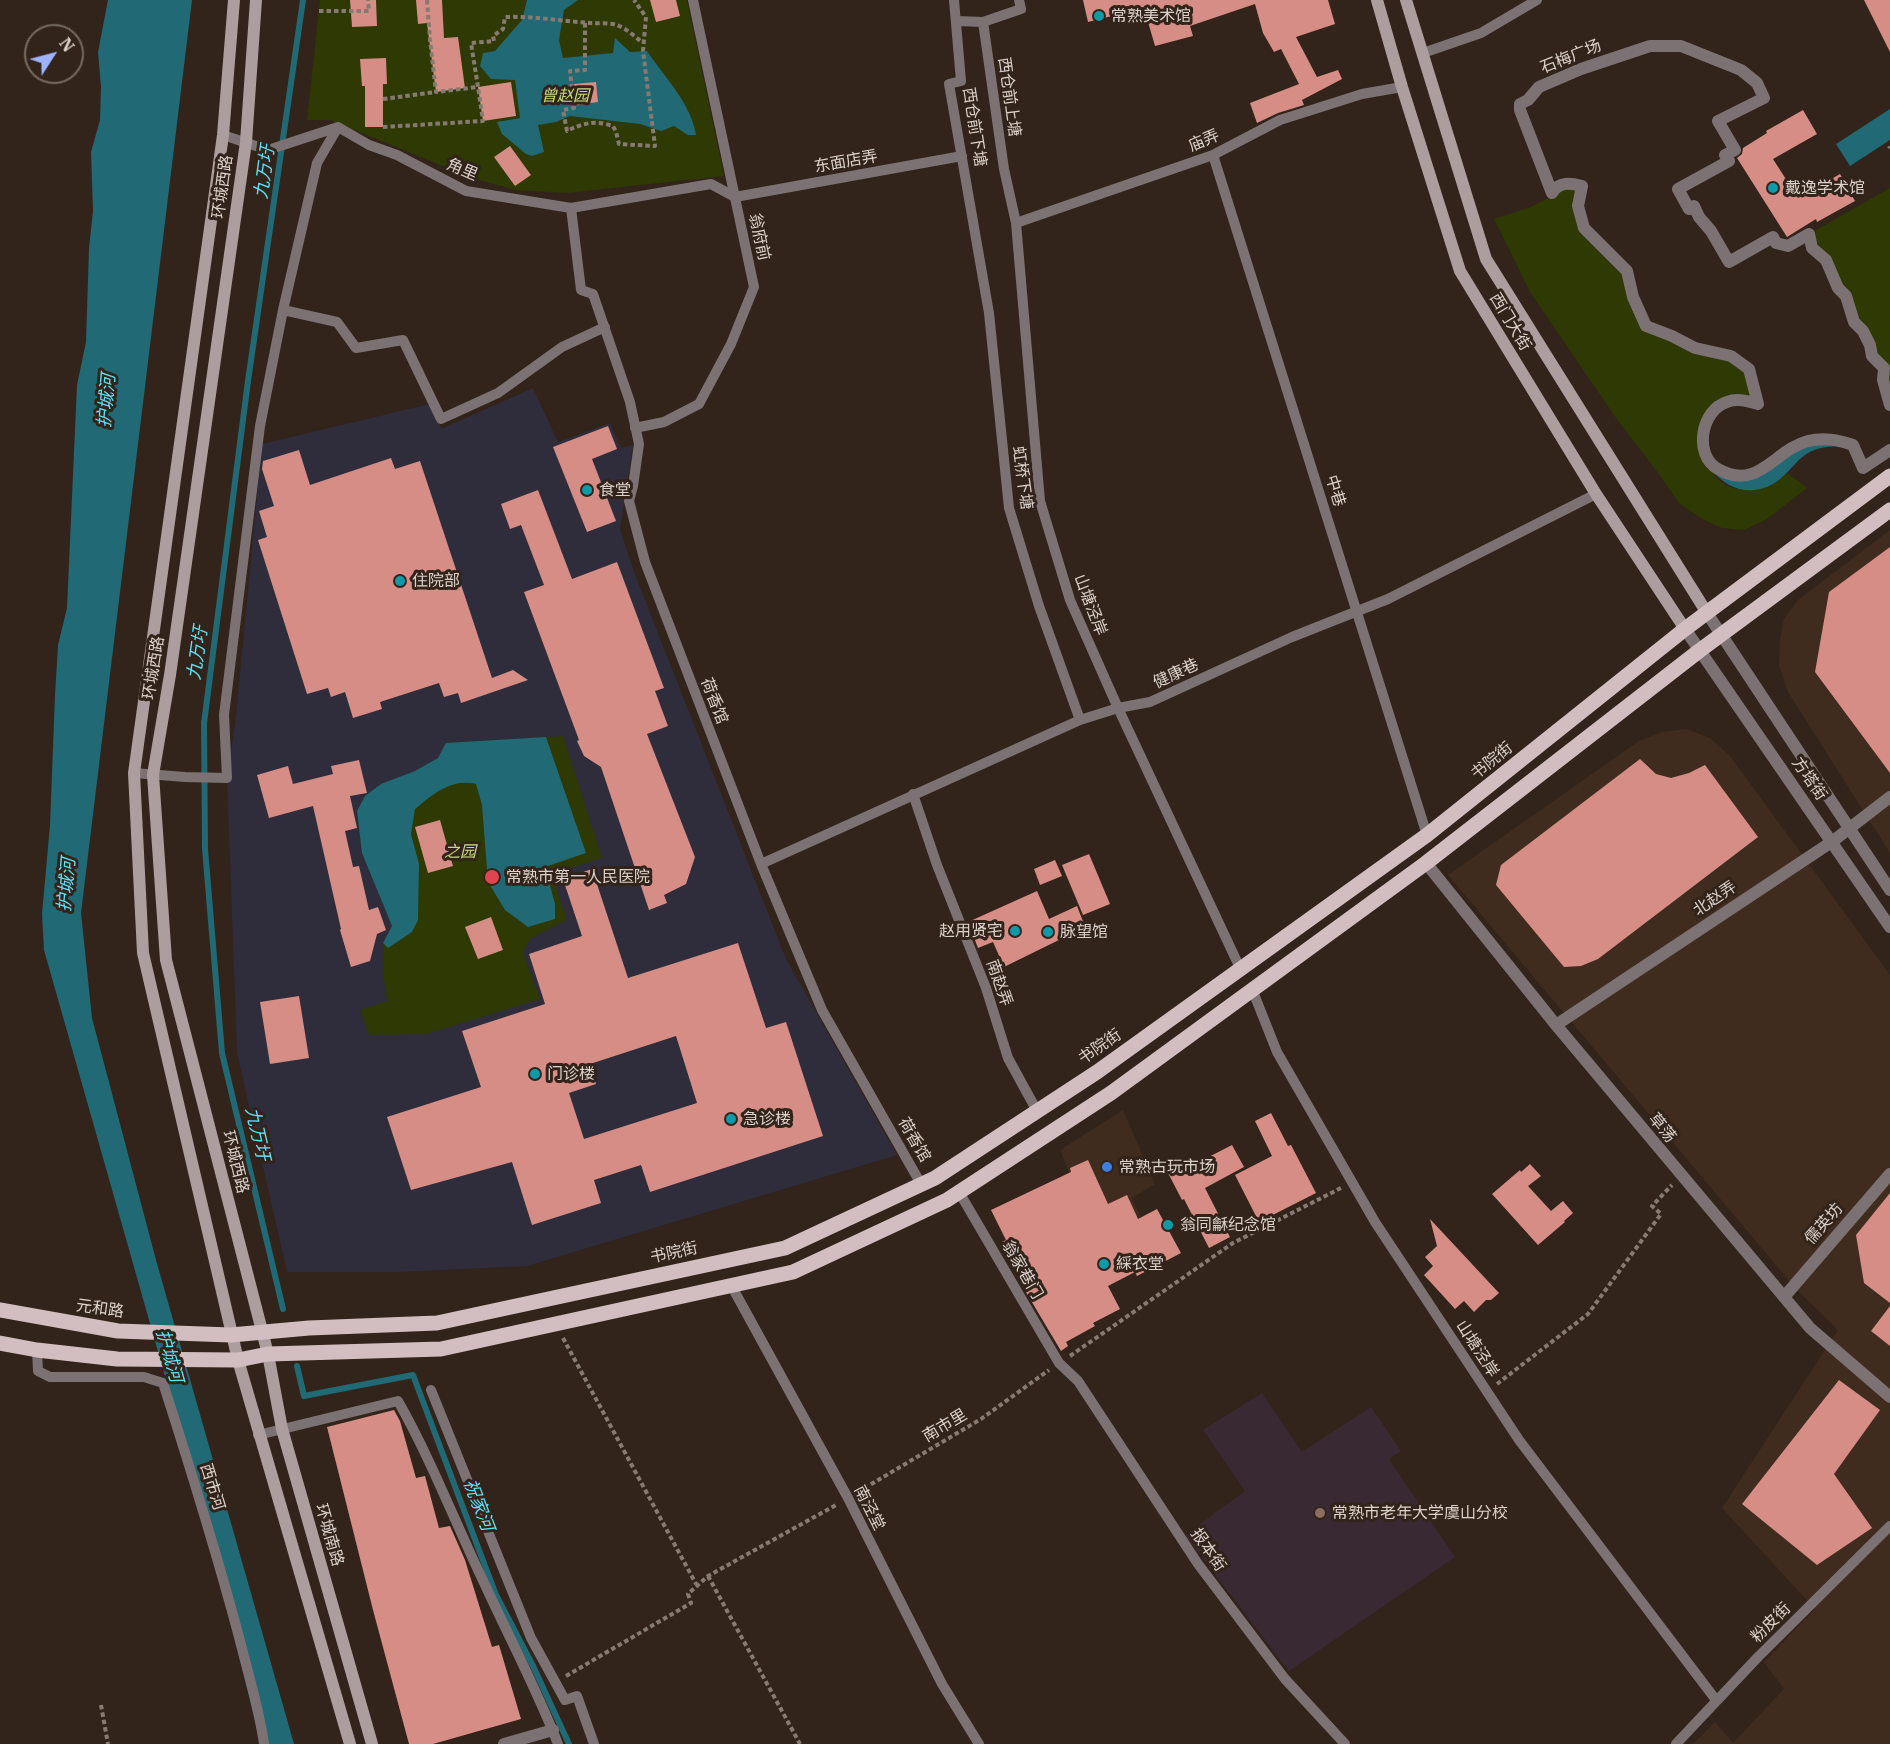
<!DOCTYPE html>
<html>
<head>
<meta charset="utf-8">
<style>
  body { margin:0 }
  #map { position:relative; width:1890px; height:1744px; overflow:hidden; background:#32241a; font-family:"IBM Plex Serif",serif }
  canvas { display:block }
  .north { position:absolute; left:24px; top:24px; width:60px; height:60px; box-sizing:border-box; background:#32241a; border:2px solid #766a61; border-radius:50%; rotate:54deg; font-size:16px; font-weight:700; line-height:24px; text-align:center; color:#dbd2cc }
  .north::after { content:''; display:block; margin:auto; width:21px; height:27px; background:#9eb3fd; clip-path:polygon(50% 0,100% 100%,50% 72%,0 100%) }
</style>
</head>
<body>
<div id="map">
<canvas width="1890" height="1744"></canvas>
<div class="north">N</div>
</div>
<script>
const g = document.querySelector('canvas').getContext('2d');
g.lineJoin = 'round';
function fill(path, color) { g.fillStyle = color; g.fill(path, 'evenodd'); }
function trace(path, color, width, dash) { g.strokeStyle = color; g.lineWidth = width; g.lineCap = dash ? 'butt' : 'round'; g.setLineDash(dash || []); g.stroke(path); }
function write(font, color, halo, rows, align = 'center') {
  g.font = font + ' "IBM Plex Serif","Noto Sans SC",serif'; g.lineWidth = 6; g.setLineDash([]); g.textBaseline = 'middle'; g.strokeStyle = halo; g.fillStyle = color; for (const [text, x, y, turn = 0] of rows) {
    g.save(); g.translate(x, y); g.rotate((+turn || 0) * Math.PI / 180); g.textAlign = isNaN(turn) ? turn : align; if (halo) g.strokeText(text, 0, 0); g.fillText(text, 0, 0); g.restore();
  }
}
const built = new Path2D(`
  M1890,530v323l-102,-161 -9,-26 1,-26 4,-21 14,-19z
  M1686,729l24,9 20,18 160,219v769h-197l22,-22 18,21 51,-54 -20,-27 51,-53 -93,-101 116,-178 -42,-41 -348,-414 191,-134 24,-9z
  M1123,1110l32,74 -23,14 9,20 -44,21 -37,-89z`);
const education = new Path2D(`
  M1262,1393l40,59 69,-45 30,44 -12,8 66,98 -166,114 -104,-136 60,-44 -42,-61z`);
const medical = new Path2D(`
  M533,388l25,54 52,-19 11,25 12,-3 -13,84 14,43 152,387 111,196 -370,111 -132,6h-108l-50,-219 -10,-275 9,-62 26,-272 172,-41 7,26z`);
const green = new Path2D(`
  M320,0h367l37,176 -157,17 -52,-3 -43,-12 -142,-58h-23z
  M1575,184l9,44 43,43 19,55 103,43 9,35 -31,-2 -21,20c1,13 0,36 5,47 14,30 56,24 76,4l18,13 2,2 -40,31 -23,11 -22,-2 -20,-9 -23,-16 -23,-33 -40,-52 -86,-126 -36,-73 37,-12z
  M1890,188v217l-7,-25 -74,-146z
  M563,736l39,122 -51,16 16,46 -36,18 -8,14 17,47 -113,35 -58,1 -9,-25 27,-9 -4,-28v-30l9,-17 -30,-73 -5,-42 8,-15 16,-12 34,-13 23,-13 8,-15z`);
const water = new Path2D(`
  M108,0h84l-111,913 11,105 64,242 138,484h-33l-66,-262 -151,-532 -2,-36 8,-89 5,-130 3,-50 9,-37 10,-223 9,-43 3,-94 4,-37 -2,-59 9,-32 1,-33 -3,-35z
  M527,0h51l-14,10 -5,30 4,18 50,-5 2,-15 15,14 17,-1c18,27 44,52 49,84h-8l-14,-9 -13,5 -21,-7 -70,-8 -14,6 -18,3 6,27 -12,4 -6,-2 -24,-20 -5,-12 23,-4 -5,-38 -24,-1 -11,-13 3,-13 12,-2 27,-31z
  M1890,109v31l-40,26 -14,-22z
  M1807,441l29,5c-9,1 -20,2 -28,7 -12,7 -20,21 -32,29 -25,16 -50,8 -66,-15l30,10z
  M546,737l40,116 -41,14 10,37v15l-27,8 -23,-17 -17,-28 -6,-77 -6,-21c-24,-6 -43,10 -61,25l-4,25 8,30 -1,56 -6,12 -24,16 -5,-5 9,-17 -30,-73 -5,-42 8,-15 16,-12 34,-13 23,-13 8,-15z`);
const stream = new Path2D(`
  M283,1309l-61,-256 -17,-204 -1,-126 44,-342 55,-381
  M297,1366l7,30 109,-21 83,220 37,71 36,78`);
const building = new Path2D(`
  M350,0h26l1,26 -25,1z
  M416,0h26l2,38 14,-1 7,51 -29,4 -9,-69 -9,1z
  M650,0h26l4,16 -24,6z
  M1083,0h245l7,24 -39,13 21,40 21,-7 4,9 -40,21 2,5 -26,8 -21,10 -7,-20 49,-19 -18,-35 -7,3 -11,-19 -8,-29 -65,22 3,10 -38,10 -11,-38 -56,14z
  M1864,0h26v52z
  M386,58l1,26h-4v43h-18v-41h-3l-2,-27z
  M511,82l5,34 -33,5 -5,-34z
  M596,82l2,20 -21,3 -3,-21z
  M1803,110l14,24 -44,25 25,39 42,-24 15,27 -38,21 -1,-3 -29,18 -50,-79 5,-4 1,-6 24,-15 -1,-2z
  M510,146l21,29 -16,11 -21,-29z
  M608,426l9,23 -25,10 24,62 -29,11 -34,-85z
  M299,450l11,35 81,-27 4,11 25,-8 72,217 21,-8 15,10 -67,23 -3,-10 -14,4 -5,-14 -59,19 2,7 -29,9 -8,-26 -14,5 -3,-9 -21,6 -49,-154 9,-3 -8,-26 15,-5 -12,-37 1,-8z
  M538,490l34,89 45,-17 47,126 -9,3 13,35 -21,8 48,123 -9,27 -22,11 3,8 -18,7 -48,-143 -17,-11 -7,-15 2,-1 -55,-148 20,-7 -23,-60 -11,4 -9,-25z
  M1890,547v226l-75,-101 14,-80z
  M1640,759l16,15 15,4 18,-5 16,-8 53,72 -160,122 -17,7 -17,1 -68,-82 5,-20z
  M359,760l8,33 -17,3 7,32 -12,3 8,36 6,-1 10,44 9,-3 8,23 -9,4 -7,27 -19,6 -11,-37 1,-1 -28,-123 -44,12 -12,-43 31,-9 5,18 40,-10 -2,-8z
  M440,820l13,46 -25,7 -13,-46z
  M1089,854l21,50 -27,11 -21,-50z
  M1055,860l7,16 -22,9 -6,-16z
  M592,869l36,109 110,-35 28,85 20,-6 37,114 -173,56 -9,-27 -47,15 7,23 -69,22 -20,-63 -101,28 -24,-73 94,-30 -19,-56 83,-27 -16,-50 53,-18 -19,-57zM676,1036l21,67 -113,36 -15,-46 27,-9 -6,-20z
  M1037,891l12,28 28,-13 7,18 -23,10 2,4 -59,29 -11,-25 -15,6 -10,-26z
  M491,917l12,33 -25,9 -13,-32z
  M299,996l10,62 -39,6 -10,-62z
  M1271,1113l17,33 3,-1 25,48 -57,29 -24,-47 37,-19 -17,-35z
  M1232,1145l12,22 -39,21 25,49 -21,11 -25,-49 -2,1 -16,-31 25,-13 4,8z
  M1088,1160l20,44 19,-9 11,24 19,-10 24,44 -44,23 -2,-4 -27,14 12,23 -27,14 2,3 -29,16 2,4 -7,5 -44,-74 2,-1 -17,-34 4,-2 -15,-30 80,-38 -1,-4z
  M1530,1164l11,12 -13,10 23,25 12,-10 10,12 -9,8 1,1 -27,23 -46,-51 28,-24 1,2z
  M1890,1193v110l-26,-20 -8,-48z
  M1430,1219l69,74 -8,7h-5l-12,12 -10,-11 -9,8 -31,-34 9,-9 -8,-9 12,-11z
  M1890,1306v40l-19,-15z
  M1839,1380l41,30 -46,64 38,54 -55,37 -75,-61z
  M394,1410l6,11 16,57 9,-2 14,52 11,-2 15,34 27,87 7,-2 22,74 -88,25h-24l-36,-134 -46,-183z`);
const path = new Path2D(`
  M427,0l3,40 6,52 42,-5 -7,-44 23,-2 -1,-5 10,-7 2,-12c28,-1 57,4 85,6 9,1 21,-1 29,3 8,3 16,11 23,16
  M319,11h50l-1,-11
  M585,23v47l-15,1 4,37 -11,2 4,21c16,-8 28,-11 46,-5l3,6 3,12 36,2 -12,-95 3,-34 -12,-17
  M383,99l53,-7
  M383,127l100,-6 -5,-34
  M1889,146l1,2
  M563,1338l133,246
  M1070,1356l163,-113 108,-55
  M1497,1384l91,-70 73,-100 -9,-8 20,-21
  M858,1492l123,-73 68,-49
  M708,1576l92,168
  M566,1676l125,-73 -3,-9 20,-18 128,-71
  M101,1705l7,39`);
const service = new Path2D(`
  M954,0l7,81 -12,3 40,229 20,195 30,98 41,114
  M1019,0l2,9 -38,13 21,147 12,54 24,278 30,99 48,108 122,260
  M957,21l26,1
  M1423,53l58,-20 56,-33
  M223,135l45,15 70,-23 31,18 28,10 69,36 105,17 140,-24 24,13 227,-41
  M1213,155l214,680
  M571,208l10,82 12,4 37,108 9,42 -6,42 -4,15 16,61 116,302 61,146 99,174
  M1016,223l197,-68 67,-35 82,-26 40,-7
  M283,310l54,12 19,26 47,-8 38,79 57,-26 64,-46 43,-20
  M635,428l29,-6 35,-18 32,-60 23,-57 -61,-287
  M134,773l51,4 42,1 -3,-63 36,-289 23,-116 34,-147 21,-36
  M913,794l24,71 49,123 22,70 29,53
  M761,864l319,-144 38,-12 32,-6 142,-65 96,-38 208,-105
  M1252,989l25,63 98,170 144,218 197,260
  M959,1192l100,171 19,18 120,183 87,115 60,65
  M731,1285l117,213 94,186 37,60
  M37,1350l1,21 12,6h94l19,6c27,84 53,168 76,254 9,36 20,71 25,107
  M431,1390l100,248 34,62 12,-4 17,48
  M258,1435l140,-34c34,60 58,124 88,186 24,52 51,103 72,157
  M1676,1744l82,-87 132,-131`);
const pedestrian = new Path2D(`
  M1890,405l-7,-25 1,-12 -12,-12 -2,-11 -7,-14 -9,-9 -8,-26 -8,-8 -12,-28 -14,-12 -3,-14 -21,12 -12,-3 -3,-6 -44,25 -18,-31 -12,-14 -5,-11 -5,3 -11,-20 51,-28 -4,-6 10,-5 -17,-29 46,-23 -7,-15 -16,-13 -60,-24h-31l-69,23 -42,18 -11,13 -8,4v6l32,83c7,-12 19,-10 30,-7l-4,20 6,22 43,43 6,26 13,29 26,10 23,12 36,8 18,13 9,35c-10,-3 -21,-6 -31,-2 -26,8 -34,53 -9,67 40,23 56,-19 90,-28 16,-4 30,-1 45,4l10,23 27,-18`);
const minor = new Path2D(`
  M1426,863l130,162 254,303 80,69
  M1556,1025l277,-184 57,-44
  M1784,1297l106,-123
  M504,1744l49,-14`);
const tertiary = new Path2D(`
  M1707,613l183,277
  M1685,629l205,298`);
const secondary = new Path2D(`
  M234,0l-11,135 -89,638 9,180 95,407 112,384
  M256,0l-10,142 -76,533 -17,100 13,185 102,394 14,75 90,315
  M1377,0l25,87 58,184 136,223 89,135
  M1406,0l80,259 221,354`);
const primary = new Path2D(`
  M0,1310l118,21 113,4 78,-7 128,-5 348,-75 150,-70 162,-106 330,-237 258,-206 205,-153
  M0,1343l37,7 80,9 121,1 30,-6 173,-5 352,-77 154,-72 164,-107 315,-230 273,-212 191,-141`);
const markers = [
  [1099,16,6,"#0f9aa8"],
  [1773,188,6,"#0f9aa8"],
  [587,490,6,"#0f9aa8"],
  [400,581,6,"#0f9aa8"],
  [492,877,8,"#e0444e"],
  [1015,931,6,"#0f9aa8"],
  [1048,932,6,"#0f9aa8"],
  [535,1074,6,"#0f9aa8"],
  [731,1119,6,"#0f9aa8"],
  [1107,1167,6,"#3f7fe0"],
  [1168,1225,6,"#0f9aa8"],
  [1104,1264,6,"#0f9aa8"],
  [1320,1513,6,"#8d6e63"]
];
const poiNames = [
  ["常熟美术馆",1111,16],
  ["戴逸学术馆",1785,188],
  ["食堂",599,490],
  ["住院部",412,581],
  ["常熟市第一人民医院",506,877],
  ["赵用贤宅",1003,931,"right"],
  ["脉望馆",1060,932],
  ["门诊楼",547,1074],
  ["急诊楼",743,1119],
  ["常熟古玩市场",1119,1167],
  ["翁同龢纪念馆",1180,1225],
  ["綵衣堂",1116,1264],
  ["常熟市老年大学虞山分校",1332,1513]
];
const streetNames = [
  ["石梅广场",1571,57,-22],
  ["西仓前上塘",1009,97,82],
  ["西仓前下塘",974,127,81],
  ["庙弄",1204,141,-23],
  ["东面店弄",846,162,-10],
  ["角里",462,170,23],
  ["环城西路",223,187,-82],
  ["翁府前",759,237,78],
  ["西门大街",1510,322,59],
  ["虹桥下塘",1022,478,82],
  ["中巷",1335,491,73],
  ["山塘泾岸",1090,605,69],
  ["环城西路",154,668,-81],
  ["健康巷",1176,674,-25],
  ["荷香馆",714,701,69],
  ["书院街",1492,761,-39],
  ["方塔街",1809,779,55],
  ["北赵弄",1715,899,-34],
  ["南赵弄",999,983,71],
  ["书院街",1100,1047,-35],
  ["草荡",1662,1128,51],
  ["荷香馆",914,1140,60],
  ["环城西路",235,1162,76],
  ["儒英坊",1824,1224,-49],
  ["书院街",674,1253,-12],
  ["翁家巷门",1022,1270,60],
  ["元和路",100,1309,8],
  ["山塘泾岸",1477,1349,57],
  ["南市里",945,1426,-31],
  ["西市河",212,1487,73],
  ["南泾堂",869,1508,63],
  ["环城南路",329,1535,74],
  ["报本街",1208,1550,55],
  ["粉皮街",1771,1623,-45]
];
const parkNames = [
  ["曾赵园",565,96],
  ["之园",460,852]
];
const waterNames = [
  ["九万圩",265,172,-82],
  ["护城河",107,401,-85],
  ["九万圩",198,653,-82],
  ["护城河",67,885,-85],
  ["九万圩",257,1134,77],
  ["护城河",169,1356,74],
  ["祝家河",478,1505,69]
];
fill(built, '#402c1e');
fill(education, '#392933');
fill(medical, '#2f2c3c');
fill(green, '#2e3903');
fill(water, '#206975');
trace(stream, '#206975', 6);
fill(building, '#d58d85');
trace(path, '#867b73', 4, [4.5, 3]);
trace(service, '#7c7274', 10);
trace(pedestrian, '#7c7274', 12);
trace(minor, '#7c7274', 12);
trace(tertiary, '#7c7274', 12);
trace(secondary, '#ac9d9f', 12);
trace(primary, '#d2bec1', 15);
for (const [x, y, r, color] of markers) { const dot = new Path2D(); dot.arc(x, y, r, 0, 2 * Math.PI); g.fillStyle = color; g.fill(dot); trace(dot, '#32241a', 2); }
write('16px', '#dbd2cc', '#32241a', poiNames, 'left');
write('16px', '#dbd2cc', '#32241a', streetNames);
write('italic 16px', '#c4dd81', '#32241a', parkNames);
write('italic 18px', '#5ce3fa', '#32241a', waterNames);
</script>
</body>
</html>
